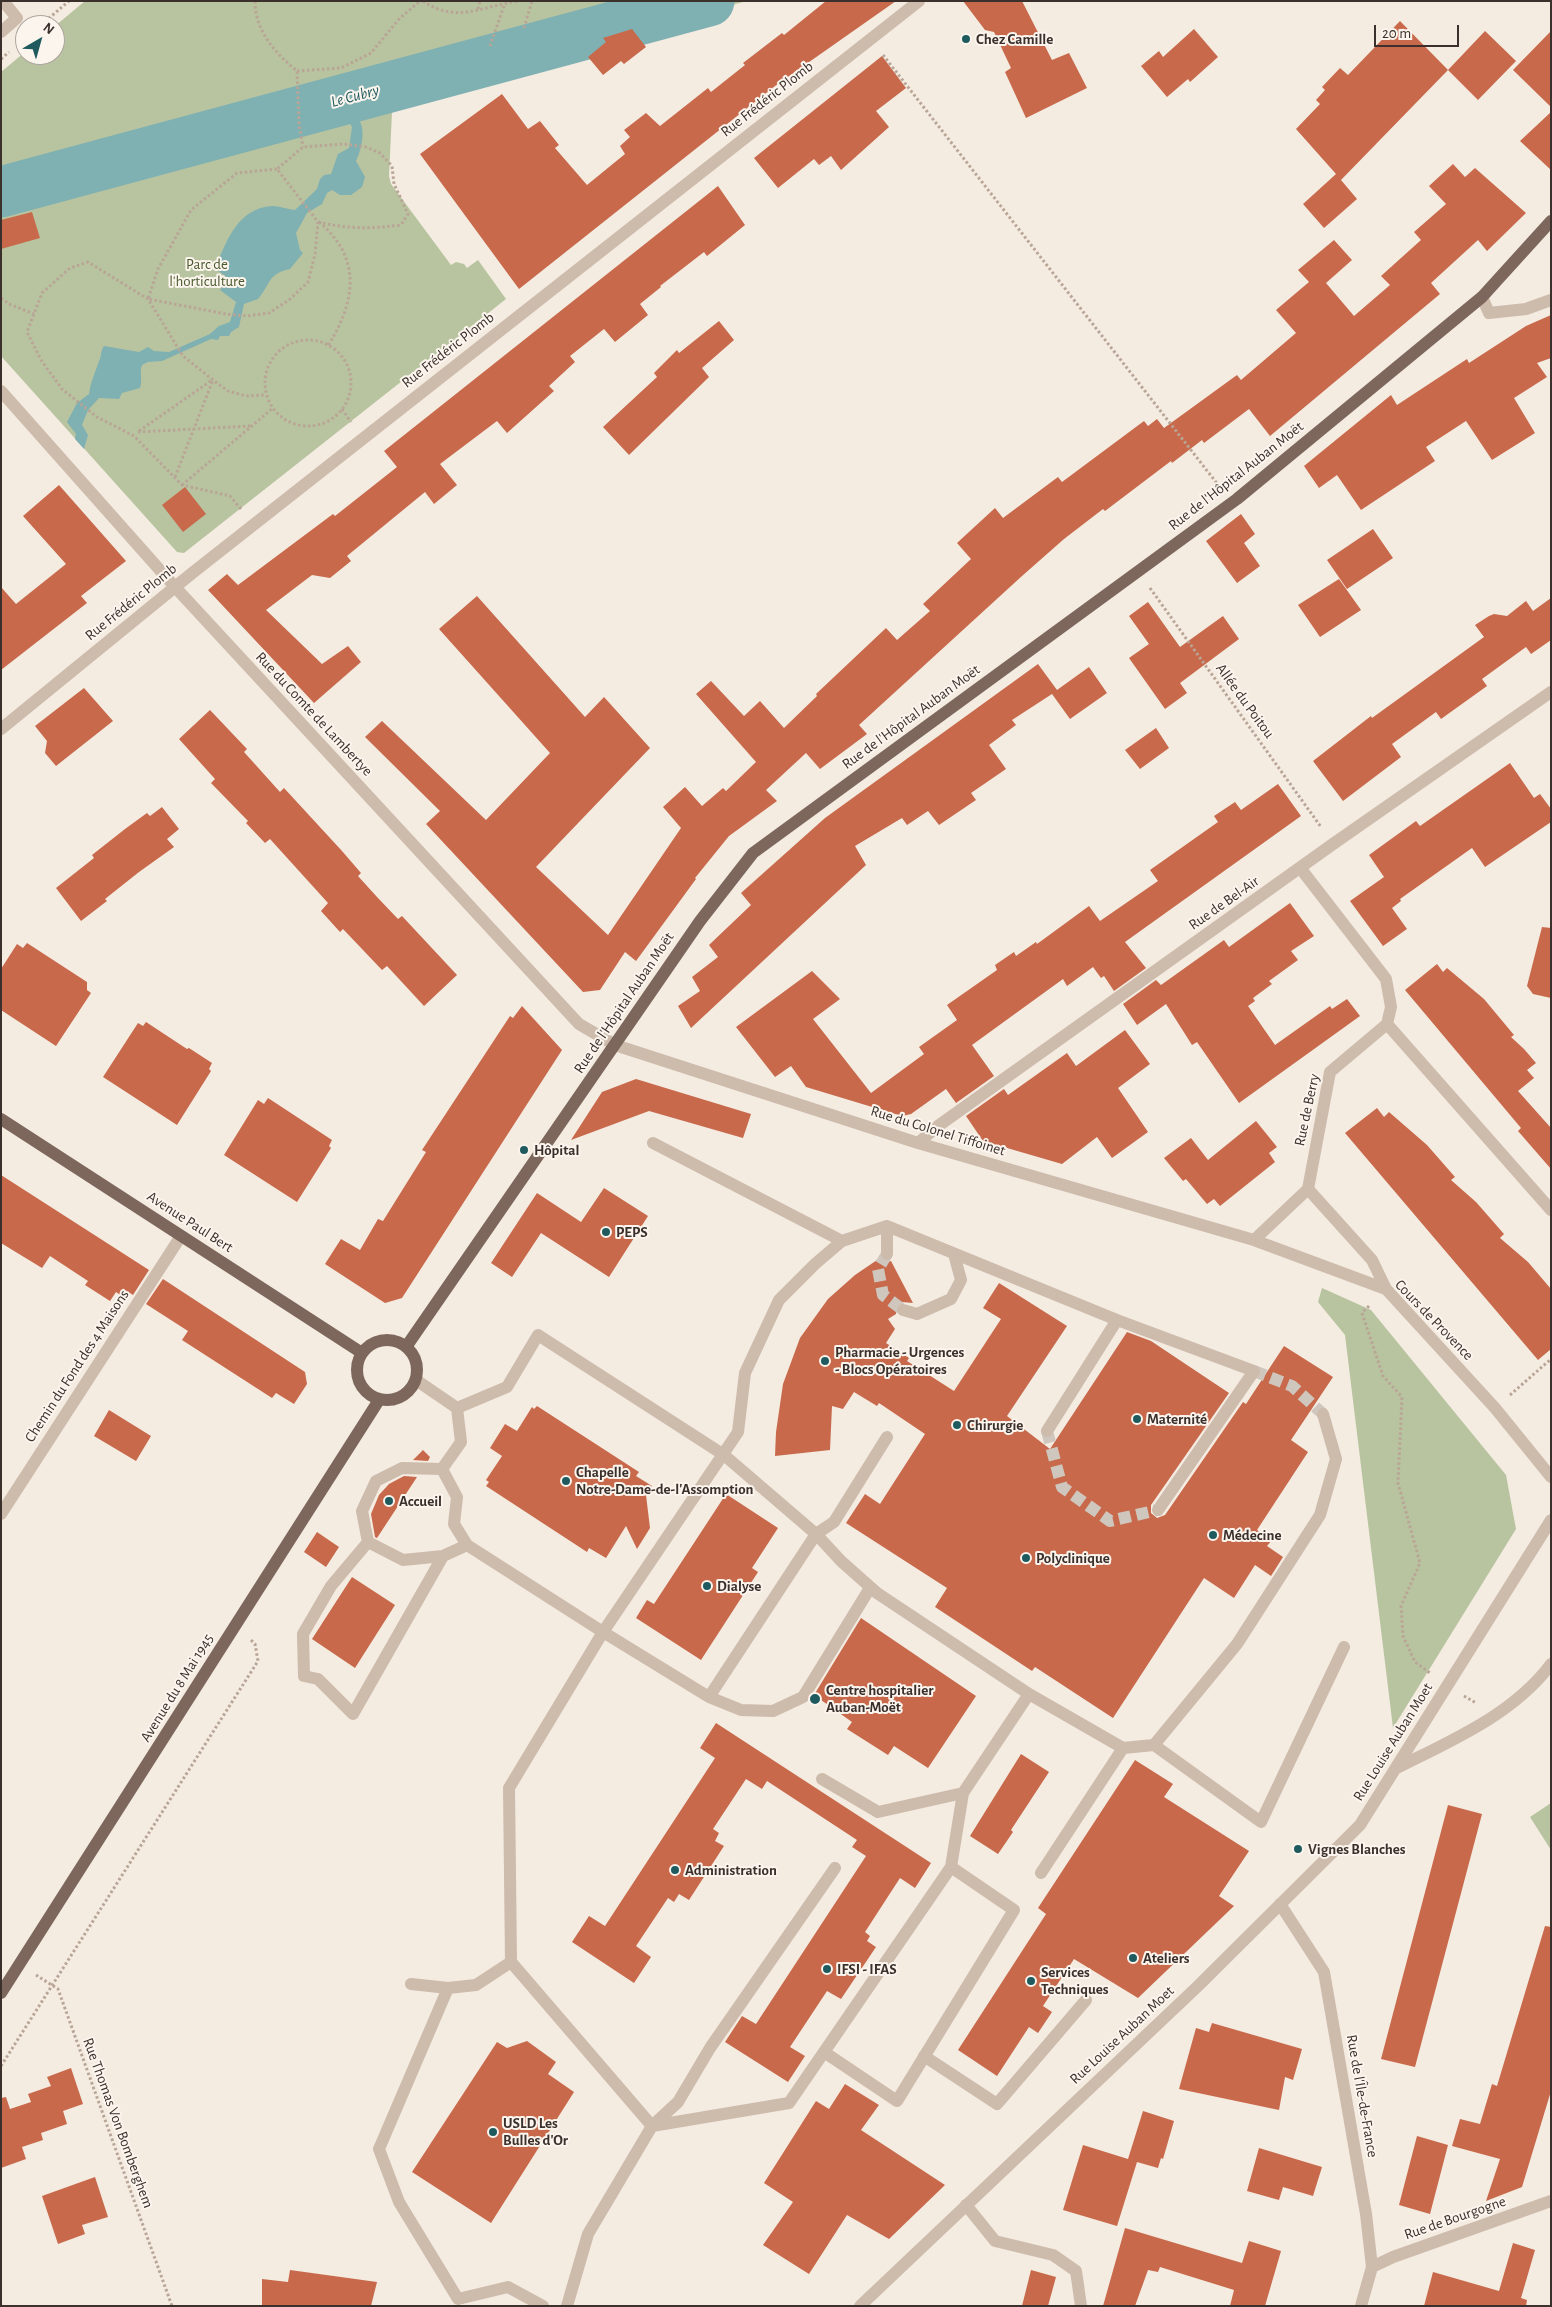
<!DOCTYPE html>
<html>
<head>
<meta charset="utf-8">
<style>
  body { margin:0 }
  #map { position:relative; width:1552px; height:2307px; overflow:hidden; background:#f4ebe1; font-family:"Alegreya Sans",sans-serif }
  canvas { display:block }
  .frame { position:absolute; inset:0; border:2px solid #3b302b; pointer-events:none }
  .north { position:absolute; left:15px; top:15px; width:50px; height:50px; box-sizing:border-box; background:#fbf5ee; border:1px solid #aea6a0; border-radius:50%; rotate:38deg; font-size:14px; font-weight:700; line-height:20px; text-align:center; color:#3b302b }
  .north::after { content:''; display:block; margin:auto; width:18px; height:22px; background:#1f5a5e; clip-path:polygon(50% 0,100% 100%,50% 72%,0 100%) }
  .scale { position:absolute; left:1374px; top:25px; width:85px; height:22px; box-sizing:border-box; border:2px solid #3b302b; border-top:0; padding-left:6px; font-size:15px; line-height:18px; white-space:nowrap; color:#3b302b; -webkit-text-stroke:4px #fbf5ee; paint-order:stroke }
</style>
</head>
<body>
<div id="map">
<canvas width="1552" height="2307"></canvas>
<div class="frame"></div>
<div class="north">N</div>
<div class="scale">20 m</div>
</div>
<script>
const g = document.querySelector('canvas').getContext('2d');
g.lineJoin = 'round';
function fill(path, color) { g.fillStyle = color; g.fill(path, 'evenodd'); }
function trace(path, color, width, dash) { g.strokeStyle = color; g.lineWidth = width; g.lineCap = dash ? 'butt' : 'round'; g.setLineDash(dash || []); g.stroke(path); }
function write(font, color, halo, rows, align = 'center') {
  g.font = font + ' "Alegreya Sans",sans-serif'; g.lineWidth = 4; g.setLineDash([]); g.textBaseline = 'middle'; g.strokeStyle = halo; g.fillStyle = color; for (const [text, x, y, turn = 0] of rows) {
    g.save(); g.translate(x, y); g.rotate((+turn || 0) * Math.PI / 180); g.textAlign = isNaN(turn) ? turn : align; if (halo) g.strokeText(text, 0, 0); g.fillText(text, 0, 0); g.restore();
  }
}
const green = new Path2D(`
  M85,1h662l-363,97 8,14 -3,64 2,8 60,81 5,-3 8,2 3,4 11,-8 28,39 -322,254 -7,-1 -176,-196v-284l24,-20v3h30v-29z
  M1322,1288l49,22 135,165 10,54 -123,199 -48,-393 -27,-33z
  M1551,1803v47l-21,-33z`);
const water = new Path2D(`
  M353,108l1,7c14,8 8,34 2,46l9,16 -3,10 -11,8h-11l-8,-5 -5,3 -5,11 -15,9 -11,20 4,17 3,3 -13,16c-23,5 -19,15 -32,30l-14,5 -5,23 -8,5 -2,4h-9l-2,4 -7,-1 -49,22 -14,1 -6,3c-3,8 1,15 -2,23l-18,5 -3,6 -20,-1 -11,12 -6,15 6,10 -4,14 -9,-10 1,-5 -9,-12 10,-19 12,-9c2,-13 6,-21 10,-33 3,-6 1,-9 5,-15l35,6 9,-5 6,4 15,1 41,-18 9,-8 11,-4 6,-20 -16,-12 8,-12 -11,-8v-6c10,-25 22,-56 55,-58 7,0 15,3 23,4l22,-21 3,-10 4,-4 7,-1 7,-20 11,-6 3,-21 -6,-10 -1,-7z`);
const river = new Path2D(`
  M1,192l708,-191`);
const building = new Path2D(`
  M826,1h70l-121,85 -256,203 -99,-135 82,-60 26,35 12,-8 19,24 -4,3 32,37 38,-31 -5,-8 10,-9 -6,-7 22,-17 14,13 48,-38 3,4 34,-27 -2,-2 39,-30 2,2z
  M963,1h59l30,59 17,-7 18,35 -61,30 -21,-46 6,-4 -17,-36 -9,-2z
  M1400,21l48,49 -107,110 16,19 -33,29 -21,-24 33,-30 -40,-45 24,-25 -4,-4 9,-10 -3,-3 18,-19 8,7z
  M632,29l14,18 -22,17 -3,-3 -18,14 -15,-18 18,-15 -3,-4z
  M1194,29l24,28 -28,25 -2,-3 -21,18 -26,-31 18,-15 4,6z
  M1485,31l31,30 -38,39 -30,-30z
  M1551,31v76l-38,-37z
  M882,56l24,32 -30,23 13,16 -48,43 -10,-14 -12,9 -5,-6 -36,29 -24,-30z
  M1551,112v58l-31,-29z
  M1453,164l12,13 10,-9 51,45 -39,38 -9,-11 -47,43 9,11 -170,142 -21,-27 -45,34 -2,-3 -30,23 -1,-2 -66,50 -2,-2 -39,30 -42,37 -163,149 8,9 -47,35 -14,-16 -40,37 11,11 -48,35 -34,42 1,1 -60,82 -11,-9 -25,38 -17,2 -157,-168 14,-13 -75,-74 17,-16 104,99 64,-67 -111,-124 38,-33 108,121 19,-20 46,51 -114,119 72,68 73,-107 -18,-21 22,-20 17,19 21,-18 3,3 30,-29 -60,-68 15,-13 33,35 16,-15 24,27 33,-32 -1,-2 70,-66 11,12 33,-29 -7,-7 48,-45 -14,-16 38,-35 8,10 55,-41 4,5 82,-61 4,5 9,-7 7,9 73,-53 4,5 55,-47 -20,-23 33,-28 -11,-12 36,-30 18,20 -26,23 28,33 36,-31 -9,-9 40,-36 -7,-8 32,-28 -17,-18z
  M718,186l27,39 -38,31 -3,-4 -44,34 1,1 -21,17 8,11 -33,27 -11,-13 -34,27 5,6 -26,24 5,5 -47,42 -10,-12 -57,43 17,21 -23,19 -9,-12 -78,64 4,5 -21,17 -18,-3 -46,35 56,54 26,-18 13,16 -47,41 -106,-113 19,-16 11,11 95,-71 2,2 62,-49 -13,-16z
  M32,212l8,26 -39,11v-29z
  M1551,315v43l-14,5 10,14 -33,21 21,35 -43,27 -26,-39 -40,26 9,14 -74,49 -24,-35 -18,13 -15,-22 87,-71 6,10 70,-46 2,4 57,-37z
  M719,321l15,19 -32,28 7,9 -80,78 -26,-28 54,-50 -3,-4 23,-23 2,3z
  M59,485l67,76 -45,35 6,7 -86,67v-83l15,17 50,-40 -43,-48z
  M185,487l21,27 -23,18 -21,-27z
  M1241,514l14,20 -11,9 16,23 -23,17 -31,-42z
  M1373,529l20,29 -46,31 -20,-29z
  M1339,579l22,31 -41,27 -22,-32z
  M1551,598v42l-20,14 -5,-7 -44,32 5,7 -46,33 -5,-7 -44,32 9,13 -58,44 -30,-40 58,-45 1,2 112,-81 -9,-12 14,-9 5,-2 13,2 19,-15 7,10z
  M1148,602l32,45 43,-31 16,23 -59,44 7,10 -22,16 -36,-51 20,-14 -20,-28z
  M1038,664l19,26 32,-23 18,26 -37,26 -18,-25 -40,26 4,5 -27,20 17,24 -35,24 5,7 -37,25 -11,-14 -21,14 -5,-7 -47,28 11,19 -175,163 -13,-22 22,-15 -8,-14 26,-20 -9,-12 42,-40 -10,-12 84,-75z
  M84,688l29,33 -57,45 -11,-13 2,-12 -12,-15z
  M210,710l37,39 -3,3 36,40 4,-4 58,63 19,22 -3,3 19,21 21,22 4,-3 55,59 -33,31 -37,-40 -5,4 -39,-41 -3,3 -19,-21 7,-8 -58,-64 -5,4 -19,-20 2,-2 -37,-38 4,-4 -36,-40z
  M1156,728l13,20 -29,21 -15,-19z
  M1510,763l24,35 6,-4 11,15v13l-66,45 -13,-19 -72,51 1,2 -9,7 15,21 -24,17 -33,-45 34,-24 -15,-22 47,-34 4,5z
  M1278,784l23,32 -176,126 21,26 -32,23 -10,-15 -3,2 -8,-11 -26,19 -4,-7 -91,66 22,31 -38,27 -10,-14 -35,25 -9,2 -96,-29 -15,-21 -16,11 -39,-50 76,-56 28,28 -27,20 58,74 53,-39 -5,-7 38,-27 -10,-15 50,-35 -2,-5 19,-13 2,4 20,-14 1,2 52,-38 11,15 58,-40 -8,-11 68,-48 -4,-6 21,-14 6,8z
  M162,807l17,22 -12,10 7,8 -35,25 -34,27 2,2 -26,20 -25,-33 38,-30 -2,-3 33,-26 22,-16 3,3z
  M1290,903l24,33 -23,15 7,9 -29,21 3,3 -19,14 2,3 -7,5 27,39 55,-39 2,3 15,-10 13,17 -121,87 -42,-61 -5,3 -26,-41 -29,21 -14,-21 33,-24 5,5 63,-45 5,7z
  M1542,927l9,1v70l-18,-4 -6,-8z
  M27,943l60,39v8l4,3 -35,53 -55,-36v-41l16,-25 6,4z
  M1437,964l6,8 4,-4 37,31 30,36 -3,2 13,12 12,14 -9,7 7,8 -16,13 33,37v41l-33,-38 3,-3 -116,-138z
  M522,1006l40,44 -160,248 -17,5 -60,-39 16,-25 19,11 18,-31 5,2 43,-69 -4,-2 88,-134 3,2z
  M146,1022l41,27 2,-1 23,15 -3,6 2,2 -34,54 -74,-48 35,-54 5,3z
  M1125,1030l25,34 -32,24 30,44 -36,26 -15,-21 -35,27 -79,-23 -17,-25 38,-27 4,6 59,-42 9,13z
  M636,1079l115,35 -8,24 -94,-27 -78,29 31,-48z
  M268,1098l64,42 -3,6 2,2 -34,54 -73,-47 34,-55 6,4z
  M1377,1108l7,9 5,-5 38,33 28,32 -4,3 25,22 28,32 -4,4 28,24 23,27v60l-13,11 -193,-227z
  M1256,1121l21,26 -8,6 6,9 -55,44 -6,-7 -7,5 -21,-25 -3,2 -19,-23 27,-20 17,22z
  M1,1175l148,95 -16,25 -3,-2 -4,6 -10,-7 -6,9 -25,-16 3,-4 -38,-25 -8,12 -41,-25z
  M604,1188l44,28 -39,61 -68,-44 -29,44 -21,-14 46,-70 44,29z
  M880,1258l7,4 4,-1 22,42 -11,-1 -5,3 -1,9 -8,5 7,10 -9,14 23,15 -2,3 47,30 47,-72 -18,-11 16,-25 68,43 -60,90 43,33 77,-117 24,9 78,52 -78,112v8l6,5 8,-3 78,-113 3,2 38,-58 49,31 -42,63 17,12 -51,78 15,10 -5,6 16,11 -12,19 -16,-11 -21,33 -30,-20 -91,140 -78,-51 -3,4 -97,-64 12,-19 -101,-65 19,-29 15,10 45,-70 -46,-31 -2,3 -23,-14 -11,17 -11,-3 -2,44 -55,6 1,-24 7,-48 17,-46 28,-39 27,-24z
  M163,1279l142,93 2,12 -13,20 -18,-11 -4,5 -90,-58 6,-9 -42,-27z
  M537,1406l102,66 -3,4 16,10 -6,9 4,33 -13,21 -11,-23 -20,32 -17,-10 -2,4 -101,-66 3,-4 -3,-2 16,-24 -12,-8 15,-24 12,7 15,-24 2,2z
  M109,1410l42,26 -15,25 -42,-25z
  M423,1450l7,7 -2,4 -15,-1z
  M404,1476l13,1 -40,61 -2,-1 -4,-23 8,-19 10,-11z
  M726,1494l52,34 -26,40 6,4 -57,88 -65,-42 11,-18 7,4z
  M317,1532l22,15 -13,20 -22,-15z
  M352,1577l43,28 -40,63 -43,-29z
  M861,1618l115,78 -48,72 -34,-22 -6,9 -41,-26 5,-7 -38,-27z
  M716,1723l215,140 -16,25 -15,-10 -35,54 5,4 -3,5 9,6 -35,52 -14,-8 -37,56 15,9 -17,26 -63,-40 17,-26 14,8 110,-168 -14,-9 5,-7 -90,-59 -5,8 -16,-10 -33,50 6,4 -4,8 9,5 -35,54 -10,-6 -5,8 -6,-4 -32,48 15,11 -17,26 -62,-41 17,-26 16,10 110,-168 -15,-10z
  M1021,1754l28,18 -38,58 2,2 -15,22 -28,-18z
  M1135,1760l38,24 -9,13 85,54 -30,45 15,10 -96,92 -64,-39 -31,47 9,6 -14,21 -9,-6 -32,49 -39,-26 88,-136 -8,-6z
  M1448,1805l34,9 -67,253 -34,-8z
  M1545,1926l6,1v164l-29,96 -36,14 14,-42 -48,-13 8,-27 20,5 12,-40 5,2z
  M1212,2023l90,26 -9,31 -8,-3 -6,33 -100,-21 17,-61 13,4z
  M527,2041l29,21 -8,12 26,18 -83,131 -79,-51 85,-130 10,6z
  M71,2068l12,36 -20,7 4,13 -26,9 2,7 -21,7 4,12 -25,9v-70l5,-1 4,12 21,-7 -3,-8 23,-8 -4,-9z
  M845,2084l34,21 -18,25 84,55 -56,54 -42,-24 -38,59 -46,-29 30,-43 -29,-19 52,-82 13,8z
  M1143,2111l31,10 -11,38 -2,-1 -3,10 -21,-6 -20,64 -54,-16 20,-65 45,14z
  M1417,2136l31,9 -18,69 -31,-9z
  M1259,2148l63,19 -9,29 -30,-9 -4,13 -32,-9z
  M95,2177l13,40 -26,8 3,9 -27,10 -16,-48z
  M1125,2228l117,35 7,-22 32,10 -16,55h-35l4,-16 -74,-23 -2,5 -10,-2 -13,36h-32z
  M1513,2243l22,7 -14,48 6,2 -1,6h-102l9,-34 66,19z
  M290,2270l87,12 -6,24h-109v-27l26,3z
  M1031,2270l25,7 -8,29h-26z`);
const minorTunnel = new Path2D(`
  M887,1254l-9,15 5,26 20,15
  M1254,1371l38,15 31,28
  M1047,1431l15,56 48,34 48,-11`);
const path = new Path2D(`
  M255,1c0,30 20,52 42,70l2,52 4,24
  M423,1c34,23 59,5 96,0
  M478,9l2,-8
  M41,25l28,-24
  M524,28l8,-27
  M490,46l15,-43
  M883,55l336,431
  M1,59l8,-7
  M297,71l44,-3 30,-15 28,-34 21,-18
  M277,169l-40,4 -46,37 -33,59 -10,30 78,15 21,2 22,-3 20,-13 19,-18 7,-28 3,-32 -41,-53 26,-22 41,-3 22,3 14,6 12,13 2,18 14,30 -7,11c-30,4 -53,4 -83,-3
  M319,222c44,37 36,80 9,124
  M1,298l8,6 25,10
  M265 383a43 43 0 1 1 86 0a43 43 0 1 1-86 0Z
  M342,409l9,13
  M139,431l73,-51
  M138,432l112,-6
  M175,477l38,-97
  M182,485l91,-77
  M241,509l-11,-13 -48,-11 -48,-49 -37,-19 -35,-28 -21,-29 -14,-28 15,-39 28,-25 18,-6 60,37 35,57 30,24 15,11 18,5 20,-1
  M1150,588l171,239
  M1369,1306l-7,7 21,63 19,21 -4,86 22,80 -19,43 2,30 12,26 15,11
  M1510,1395l41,-36
  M1464,1696l12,7
  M36,1975l22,14 114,317
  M1,2066l257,-405 -3,-17 -4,-4`);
const minor = new Path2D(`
  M1,32l16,-14 -14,-17
  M1482,297l7,16 37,-4 25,-9
  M1,391l174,196 404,437 36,21 303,98 336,97 132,49 109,119 56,69
  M1,729l190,-155 728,-573
  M1387,1024l164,186
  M653,1143l189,98
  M918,1143l20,-17 395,-282 218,-152
  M1308,1189l64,71 14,29
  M887,1226v28
  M1254,1240l54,-51 22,-117 57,-48 4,-17 -5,-28 -85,-110
  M903,1310l14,4 34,-15 10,-19 -7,-26
  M416,1380l41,28 4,34 -19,27 -40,-1 -26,13 -14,30 6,31 35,18 40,-4 24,-11 136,87 106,65 107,-163 18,-12 53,-85
  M457,1408l50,-21 31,-52 186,120 92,79 25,27 36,32 152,101 87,50 7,4 31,-3 107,77 83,-175
  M1047,1431l70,-111
  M442,1469l15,28 -3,27 13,21
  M1,1514l180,-278
  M368,1542l-37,44 -28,48 1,42 14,3 35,35 90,-158
  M1029,1694l-66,99 -12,74 -162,236 -137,23 -141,-164 -2,-174 94,-156 135,-200 7,-59 34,-73 36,-36 27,-23 45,-15 230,94 137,51 -96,139
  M709,1697l32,13 32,1 30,-14 67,-109
  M1154,1745l83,-101 83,-129 16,-56 -13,-45
  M1395,1769c55,-28 118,-54 156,-105
  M822,1779l56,33 85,-19
  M1041,1873l82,-125
  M1280,1904l44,68 42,242 6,53 -11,39
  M411,1984l37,4 28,-3 35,-23
  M448,1988l-69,161 20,53 59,97 50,-12 35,19
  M824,2052l73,49 117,-191 -63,-43
  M924,2056l73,48 89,-104
  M966,2205l29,36 58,14 23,16 5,35
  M1372,2267l21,-10 158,-56
  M567,2306l21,-72 64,-108 26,-24 32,-54 125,-180
  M860,2306l338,-320 162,-161 191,-305`);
const major = new Path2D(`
  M1,1119l361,234
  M357 1370a30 30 0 1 1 60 0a30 30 0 1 1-60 0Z
  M406,1347l294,-426 53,-68 484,-354 245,-202 69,-76
  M1,1993l378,-593`);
const markers = [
  [966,39,5,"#1f5a5e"],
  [524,1150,5,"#1f5a5e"],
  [606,1232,5,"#1f5a5e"],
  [825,1361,5,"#1f5a5e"],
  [1137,1419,5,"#1f5a5e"],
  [957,1425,5,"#1f5a5e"],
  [566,1481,5,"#1f5a5e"],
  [389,1501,5,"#1f5a5e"],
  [1213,1535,5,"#1f5a5e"],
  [1026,1558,5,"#1f5a5e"],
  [707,1586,5,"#1f5a5e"],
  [815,1699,6,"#1f5a5e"],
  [1298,1849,5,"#1f5a5e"],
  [675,1870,5,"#1f5a5e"],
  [1133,1958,5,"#1f5a5e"],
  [827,1969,5,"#1f5a5e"],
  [1031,1981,5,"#1f5a5e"],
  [493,2132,5,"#1f5a5e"]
];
const poiNames = [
  ["Chez Camille",976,39],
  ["Hôpital",534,1150],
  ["PEPS",616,1232],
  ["Pharmacie - Urgences",835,1352],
  ["- Blocs Opératoires",835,1369],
  ["Maternité",1147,1419],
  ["Chirurgie",967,1425],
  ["Chapelle",576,1472],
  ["Notre-Dame-de-l'Assomption",576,1489],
  ["Accueil",399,1501],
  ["Médecine",1223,1535],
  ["Polyclinique",1036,1558],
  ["Dialyse",717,1586],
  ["Centre hospitalier",826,1690],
  ["Auban-Moët",826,1707],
  ["Vignes Blanches",1308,1849],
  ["Administration",685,1870],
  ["Ateliers",1143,1958],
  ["IFSI - IFAS",837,1969],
  ["Services",1041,1972],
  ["Techniques",1041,1989],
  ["USLD Les",503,2123],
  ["Bulles d'Or",503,2140]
];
const streetNames = [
  ["Rue Frédéric Plomb",767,99,-38],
  ["Rue Frédéric Plomb",448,350,-38],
  ["Rue de l'Hôpital Auban Moët",1236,476,-38],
  ["Rue Frédéric Plomb",131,602,-39],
  ["Allée du Poitou",1245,701,54],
  ["Rue du Comte de Lambertye",314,714,47],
  ["Rue de l'Hôpital Auban Moët",911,717,-36],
  ["Rue de Bel-Air",1224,903,-35],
  ["Rue de l'Hôpital Auban Moët",624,1003,-56],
  ["Rue de Berry",1307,1110,-78],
  ["Rue du Colonel Tiffoinet",938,1131,17],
  ["Avenue Paul Bert",190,1222,33],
  ["Cours de Provence",1434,1320,46],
  ["Chemin du Fond des 4 Maisons",77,1366,-57],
  ["Avenue du 8 Mai 1945",177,1688,-58],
  ["Rue Louise Auban Moet",1393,1742,-58],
  ["Rue Louise Auban Moet",1122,2035,-43],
  ["Rue de l'Île-de-France",1362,2096,80],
  ["Rue Thomas Von Bomberghem",118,2123,70],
  ["Rue de Bourgogne",1455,2218,-19]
];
const parkNames = [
  ["Parc de",207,264],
  ["l'horticulture",207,281]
];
const waterNames = [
  ["Le Cubry",355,96,-15]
];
fill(green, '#b8c4a0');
fill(water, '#7fb0b2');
trace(river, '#7fb0b2', 51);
fill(building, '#c8694b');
trace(minorTunnel, '#cfc6bd', 12, [12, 6]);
trace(path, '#b9a596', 3, [2.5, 2.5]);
trace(minor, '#cdbbac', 12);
trace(major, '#7d675c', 12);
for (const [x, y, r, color] of markers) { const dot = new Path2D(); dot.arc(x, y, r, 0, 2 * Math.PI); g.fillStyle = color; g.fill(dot); trace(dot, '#fbf5ee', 2); }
write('bold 15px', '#3b302b', '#fbf5ee', poiNames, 'left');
write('15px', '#3b302b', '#fbf5ee', streetNames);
write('15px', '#4a5a2e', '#fbf5ee', parkNames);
write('italic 16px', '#1f5a5e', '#fbf5ee', waterNames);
</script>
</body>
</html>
